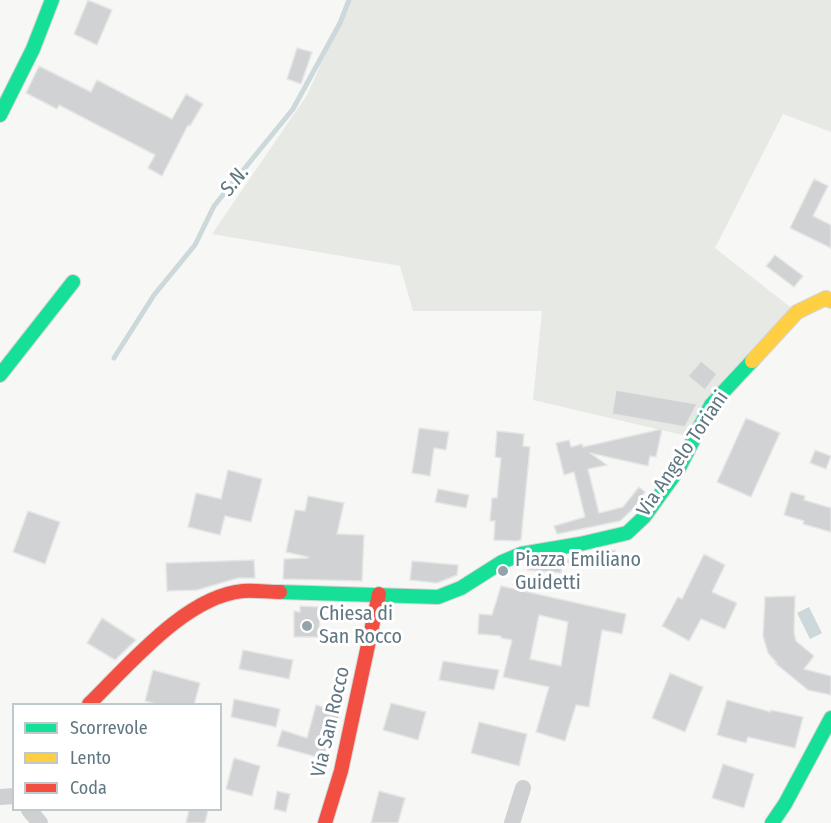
<!DOCTYPE html>
<html>
<head>
<meta charset="utf-8">
<style>
  body { margin:0 }
  #map { position:relative; width:831px; height:823px; overflow:hidden; background:#f7f7f6; font-family:"Fira Sans Condensed",sans-serif }
  canvas { display:block }
  .legend { position:absolute; left:12px; top:703px; width:210px; height:108px; box-sizing:border-box; background:#fff; border:2px solid #bfc9cd; margin:0; padding:8px 10px; list-style:none; font-size:18px; color:#607783 }
  .legend li { display:flex; align-items:center; gap:12px; height:30px }
  .legend b { width:30px; border:2px solid #bfc9cd }
</style>
</head>
<body>
<div id="map">
<canvas width="831" height="823"></canvas>
<ul class="legend">
<li><b style="height:8px;background:#16e098"></b>Scorrevole</li>
<li><b style="height:8px;background:#ffcf43"></b>Lento</li>
<li><b style="height:8px;background:#f24e42"></b>Coda</li>
</ul>
</div>
<script>
const g = document.querySelector('canvas').getContext('2d');
g.lineJoin = 'round';
function fill(path, color) { g.fillStyle = color; g.fill(path, 'evenodd'); }
function trace(path, color, width, dash) { g.strokeStyle = color; g.lineWidth = width; g.lineCap = dash ? 'butt' : 'round'; g.setLineDash(dash || []); g.stroke(path); }
function write(font, color, halo, rows, align = 'center') {
  g.font = font + ' "Fira Sans Condensed",sans-serif'; g.lineWidth = 6; g.setLineDash([]); g.textBaseline = 'middle'; g.strokeStyle = halo; g.fillStyle = color; for (const [text, x, y, turn = 0] of rows) {
    g.save(); g.translate(x, y); g.rotate((+turn || 0) * Math.PI / 180); g.textAlign = isNaN(turn) ? turn : align; if (halo) g.strokeText(text, 0, 0); g.fillText(text, 0, 0); g.restore();
  }
}
const green = new Path2D(`
  M350,0h481v132l-48,-18 -68,134 79,62 -107,126 -154,-36 9,-89h-129l-13,-45 -188,-32 95,-139z`);
const water = new Path2D(`
  M809,607l13,26 -12,6 -13,-26z`);
const stream = new Path2D(`
  M114,358l40,-63 41,-50 19,-39 79,-97 47,-86 9,-23`);
const building = new Path2D(`
  M88,0l24,10 -15,35 -23,-11z
  M297,48l15,4 -11,32 -14,-5z
  M39,66l52,26 6,-12 75,39 14,-25 17,10 -13,22 -2,-1 -26,51 -14,-8 7,-13 -96,-50 -2,4 -31,-16z
  M814,179l14,7 -15,30 18,9v23l-41,-20z
  M775,255l28,21 -9,11 -28,-21z
  M701,361l16,13 -12,16 -17,-14z
  M616,390l81,14 -12,23 -73,-13z
  M746,418l34,15 -29,64 -34,-15z
  M419,428l30,4 -3,18 -12,-2 -4,28 -18,-3z
  M662,429l-6,28 -6,-1 -2,10 -58,-13 17,12 -19,4 11,44 24,-6 16,-20 6,5 -11,16 -14,13 -63,13 -3,-8 31,-9 -11,-45 -10,3 -8,-32 13,-3 2,7 11,-3 1,3z
  M497,431l27,3 -1,12 7,1 -9,93 -5,1 -22,-1 1,-19h-5l2,-23h5l4,-40 -6,-1z
  M815,450l16,6 -5,13 -16,-6z
  M228,470l34,9 -11,43 -26,-6 -5,19 -32,-8 8,-34 25,6z
  M438,489l31,6 -3,13 -31,-6z
  M791,492l14,4 -1,4 27,8v24l-28,-8 1,-3 -20,-6z
  M308,496l36,7 -7,31 27,1 -2,46 -79,-2 1,-20 24,-1v-1l-22,-5 9,-42 10,1z
  M28,511l32,11 -15,42 -32,-12z
  M615,550l1,9 -47,6 -2,-5z
  M704,554l21,11 -13,27 25,11 -12,26 -24,-10 -12,22 -27,-15 16,-29 4,2z
  M254,560l1,18h-17l-41,12 -30,1 -1,-28z
  M412,561l46,4 -1,10 -20,8 -27,-3z
  M562,561l-1,12 -34,-3v-3z
  M501,586l125,28 -4,20 -20,-4 -13,77 -13,-2 -11,36 -29,-9 13,-45 -46,-10 9,-37 -11,-2v-2l-23,-2 1,-20 13,1zM539,615l29,7 -7,44 -31,-7z
  M795,596l-1,37 2,8 18,15 -10,13 27,7v19l-23,-5 -33,-27h2l-9,-10 -5,-17 2,-39z
  M300,606l20,1 -1,30h-25v-26l6,1z
  M102,618l34,22 -21,20 -28,-17z
  M243,650l50,10 -4,19 -50,-10z
  M443,661l56,9 -5,20 -55,-10z
  M153,670l47,13 -6,22h-34l-15,-4z
  M670,673l33,14 -18,45 -33,-14z
  M234,699l46,10 -4,18 -45,-10z
  M727,700l44,12v-2l32,7 -8,31 -47,-11 -2,6 -29,-8z
  M391,703l35,9 -8,28 -35,-10z
  M316,705l24,7 -6,28 -5,-2 -5,21 -47,-13 5,-16 25,8z
  M479,722l48,12 -8,32 -48,-13z
  M234,758l26,8 -8,30 -26,-7z
  M723,764l31,10 -10,34 -32,-10z
  M277,791l13,3 -4,18 -12,-3z
  M379,791l26,7 -7,25h-27z
  M189,810h19l-3,13h-19z`);
const street = new Path2D(`
  M0,797l14,-1
  M29,810l11,13
  M512,823l11,-35`);
const fast = new Path2D(`
  M0,115l33,-66 19,-49
  M0,375l73,-93
  M280,592l158,5 23,-9 41,-26 19,-8 59,-10 47,-11 17,-16 34,-47 33,-65 41,-44
  M772,823l13,-19 46,-86`);
const slow = new Path2D(`
  M752,361l45,-49 29,-14 5,3`);
const jam = new Path2D(`
  M89,704c40,-39 97,-108 154,-113 12,-1 25,1 37,1
  M325,823l16,-52 38,-177`);
const markers = [
  [503,571,6,"#95a4ab"],
  [307,626,6,"#95a4ab"]
];
const streetNames = [
  ["Via Angelo Toriani",683,454,-56],
  ["Via San Rocco",331,722,-77]
];
const poiNames = [
  ["Piazza Emiliano",515,560],
  ["Guidetti",515,583],
  ["Chiesa di",319,614],
  ["San Rocco",319,637]
];
const waterNames = [
  ["S.N.",235,181,-51]
];
fill(green, '#e7eae4');
fill(water, '#cdd8da');
trace(stream, '#cdd8da', 5);
fill(building, '#d0d2d3');
trace(building, '#e6e6e6', 1.5);
trace(fast, '#d4d5d5', 16);
trace(slow, '#d4d5d5', 16);
trace(jam, '#d4d5d5', 16);
trace(street, '#cfd0d1', 16);
trace(fast, '#16e098', 14);
trace(slow, '#ffcf43', 14);
trace(jam, '#f24e42', 14);
for (const [x, y, r, color] of markers) { const dot = new Path2D(); dot.arc(x, y, r, 0, 2 * Math.PI); g.fillStyle = color; g.fill(dot); trace(dot, '#fff', 2); }
write('20px', '#607783', '#fff', streetNames);
write('20px', '#607783', '#fff', poiNames, 'left');
write('italic 21px', '#5a787e', '#fff', waterNames);
</script>
</body>
</html>
